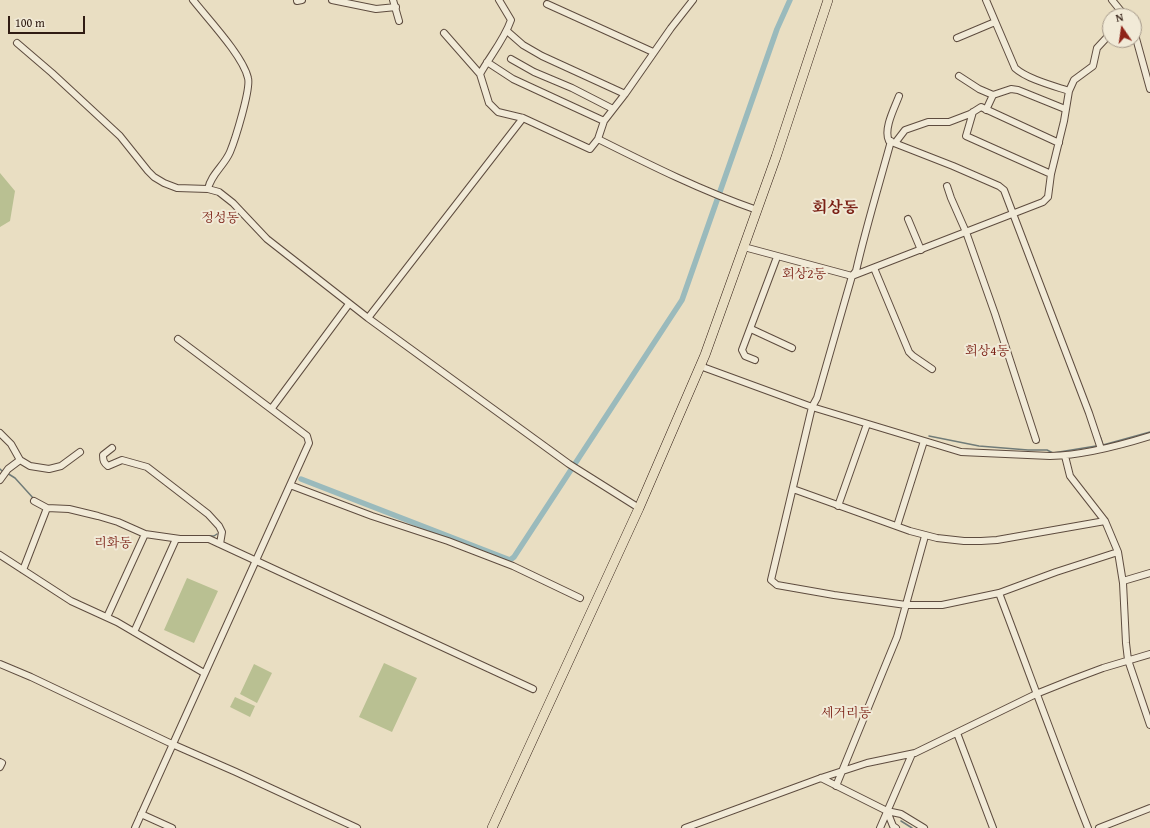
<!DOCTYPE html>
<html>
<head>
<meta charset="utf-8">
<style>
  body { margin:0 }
  #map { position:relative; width:1150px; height:828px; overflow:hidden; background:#e9dec2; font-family:"Gentium Book Plus",serif }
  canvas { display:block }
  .north { position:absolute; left:1102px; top:8px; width:40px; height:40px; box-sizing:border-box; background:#f1ead7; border:1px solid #a49889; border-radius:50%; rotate:347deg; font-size:11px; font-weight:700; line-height:16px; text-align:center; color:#301c13 }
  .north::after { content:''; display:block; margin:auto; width:14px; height:18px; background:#8f2418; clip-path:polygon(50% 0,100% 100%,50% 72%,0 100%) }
  .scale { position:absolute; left:8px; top:16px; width:77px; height:18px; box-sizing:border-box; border:2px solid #301c13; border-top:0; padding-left:5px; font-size:12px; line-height:14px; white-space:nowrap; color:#301c13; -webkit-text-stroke:3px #f1ead7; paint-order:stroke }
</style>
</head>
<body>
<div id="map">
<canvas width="1150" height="828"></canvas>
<div class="north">N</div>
<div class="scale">100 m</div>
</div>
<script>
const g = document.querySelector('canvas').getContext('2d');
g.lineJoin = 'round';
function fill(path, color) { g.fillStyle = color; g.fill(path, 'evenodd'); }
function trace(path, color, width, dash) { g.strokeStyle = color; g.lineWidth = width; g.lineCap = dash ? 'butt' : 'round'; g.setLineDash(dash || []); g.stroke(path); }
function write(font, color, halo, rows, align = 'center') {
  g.font = font + ' "Gentium Book Plus","Noto Serif KR",serif'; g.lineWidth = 4; g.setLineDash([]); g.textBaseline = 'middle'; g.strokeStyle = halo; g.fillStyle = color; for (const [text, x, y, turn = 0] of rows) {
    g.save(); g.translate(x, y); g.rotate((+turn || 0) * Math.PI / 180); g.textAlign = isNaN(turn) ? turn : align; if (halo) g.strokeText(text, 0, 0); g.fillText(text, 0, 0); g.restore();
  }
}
const green = new Path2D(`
  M0,173l15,18 -5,30 -10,6z
  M187,578l31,13 -24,52 -30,-13z
  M384,663l33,15 -25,54 -33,-15z
  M254,664l18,9 -15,30 -17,-9z
  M235,697l20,9 -5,11 -20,-10z`);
const stream = new Path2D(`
  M929,436l50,10 49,4h19l6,3 43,-7
  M1100,436l3,9 47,-13
  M0,469l2,2
  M7,473l8,5 19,21
  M207,536h7l3,-2
  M901,821l11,7`);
const canal = new Path2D(`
  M301,479l209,81 4,-3 168,-257 95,-271 13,-29`);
const minor = new Path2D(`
  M193,0c15,19 50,56 55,78 3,11 -13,62 -18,74 -6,14 -19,22 -22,37
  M332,0l44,9 20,-2
  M393,0l6,21
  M986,0l29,68c12,11 39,18 54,23
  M1112,0l13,16
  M297,1l5,-1
  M547,4l106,48
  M507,31l16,14 19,11 83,38
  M1134,31l16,58
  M444,33l36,41 9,29 9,9 25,6 67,31 8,-10 6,-18 21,-27 46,-66 22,-28
  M957,38l38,-16
  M17,43l35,30 68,63 28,35 6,6 10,6 13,5 31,1 11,3 14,11 34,36 101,79 201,146 70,44
  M511,59l23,13 38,16 41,21
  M487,62l26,17 91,42
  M480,74c10,-18 24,-34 31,-54l-12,-20
  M959,76l20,13 14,6 18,-6 7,1 47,19
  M899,96c-4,11 -16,33 -10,45l64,25 46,20 5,4 85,223 12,36
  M986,110l7,-15
  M973,112l-7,24 85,38
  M598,139c52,26 104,52 159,71
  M891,141c-12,44 -25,86 -35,130l-4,5 -35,122 -5,9 -41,173 6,5 57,10 72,10h36l57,-12 57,-21 62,-20
  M895,143l10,-13 23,-8h21l21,-8 11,-7 78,36
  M947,186l4,12 15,34 29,82 41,126
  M908,219l13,31
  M744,247l108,29 191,-74 5,-5 3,-23 13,-53 5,-30 5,-11 19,-14 4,-18 13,-14
  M874,268l35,84 4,4 19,13
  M368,318l155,-200
  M751,329l41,19
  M755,360l-10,-4 -3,-6 35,-93
  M700,366l112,41 149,45 89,4c34,-1 68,-10 100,-20
  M272,408l77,-104
  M0,433l11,11 9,16 10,6 19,3 12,-3 19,-14
  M112,448l-9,7c0,6 1,8 5,11l14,-6 25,7 61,47 11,12 3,6 -2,12
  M1065,456l5,20 35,45 13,31 5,31 3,60 2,17 22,65
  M0,480l8,-11 12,-9
  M290,485l82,31 76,25 65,25 67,32
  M793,489l117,42 27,7 27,3h17l16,-1 108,-19
  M34,501l13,7 22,1 29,7 20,6 27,12 35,5h29l324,150
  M838,506l29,-82
  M897,526l27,-85
  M0,555l71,46 46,21 87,51
  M23,570l24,-62
  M1123,581l27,-8
  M999,593c30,79 58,157 89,235
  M107,617l38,-83
  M134,632l42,-93
  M0,664l31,13 141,67 64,28 121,56
  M957,733l36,95
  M0,762l2,1 -2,4
  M821,778l66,33 14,3 23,14
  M836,786l61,-149 28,-101
  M887,811l6,15 3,2
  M141,814l31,14
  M135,828l174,-385 -2,-7 -129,-97
  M685,828l136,-50 46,-15 48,-10 121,-59 35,-14 32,-12 47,-14
  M880,828l32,-74
  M1099,828l51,-20`);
const highway = new Path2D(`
  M492,828l147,-320 66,-153 71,-198 52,-157`);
const neighbourhoodNames = [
  ["정성동",220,219],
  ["회상2동",804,275],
  ["회상4동",987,352],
  ["리화동",113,544],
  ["세거리동",846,714]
];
const districtNames = [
  ["회상동",835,209]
];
fill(green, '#b9c092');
trace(stream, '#707b78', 1.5);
trace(canal, '#9ababc', 5.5);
trace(minor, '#5e4c3f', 8);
trace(highway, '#301c13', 10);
trace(minor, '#f1ead7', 6);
trace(highway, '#e9dec2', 9);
write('13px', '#7a1f14', '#f1ead7', neighbourhoodNames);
write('bold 16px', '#7a1f14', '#f1ead7', districtNames);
</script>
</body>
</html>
